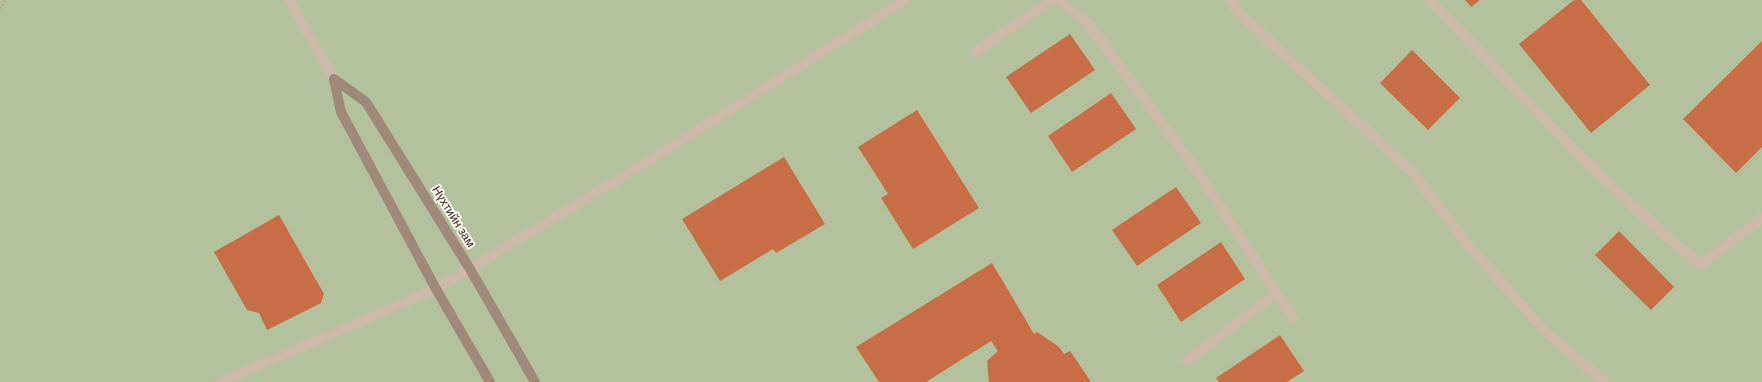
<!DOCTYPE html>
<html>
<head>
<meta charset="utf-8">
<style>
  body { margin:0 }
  canvas { display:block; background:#f3eadd }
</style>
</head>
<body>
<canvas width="1762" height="382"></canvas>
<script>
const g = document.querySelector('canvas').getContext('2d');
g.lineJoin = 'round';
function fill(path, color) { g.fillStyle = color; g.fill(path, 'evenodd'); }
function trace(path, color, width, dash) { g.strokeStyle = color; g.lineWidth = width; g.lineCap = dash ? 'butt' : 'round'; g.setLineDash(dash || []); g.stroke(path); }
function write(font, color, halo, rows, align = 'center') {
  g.font = font + ' "Space Grotesk",sans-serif'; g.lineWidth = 4; g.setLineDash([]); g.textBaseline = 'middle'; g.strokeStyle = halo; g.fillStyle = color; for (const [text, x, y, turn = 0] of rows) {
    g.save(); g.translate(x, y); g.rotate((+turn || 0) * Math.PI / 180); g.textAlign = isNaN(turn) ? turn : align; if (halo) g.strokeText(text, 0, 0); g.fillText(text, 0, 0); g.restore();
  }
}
const green = new Path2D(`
  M0,0h1762v382h-1762z`);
const building = new Path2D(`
  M1465,0h15l-9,7z
  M1574,0h7l69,85 -59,48 -72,-89z
  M1070,34l25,36 -64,43 -25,-36z
  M1762,41v106l-26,26 -53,-54z
  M1412,50l48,48 -32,32 -48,-47z
  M1111,93l25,36 -64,43 -24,-36z
  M917,110l62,98 -66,41 -32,-51 7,-4 -30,-47z
  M784,157l41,67 -49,29 -3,-4 -53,32 -38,-62z
  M1176,187l25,36 -64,43 -25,-36z
  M279,215l45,79 -3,9 -54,27 -8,-17 -12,-3 -33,-58z
  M1619,231l55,56 -23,23 -56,-55z
  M1221,242l24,37 -64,43 -24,-37z
  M992,263l42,71 3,-2 22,15 5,7 6,-3 21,31h-102l-2,-21 11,-10 -7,-10 -65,41h-47l-23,-35z
  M1280,335l24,36 -17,11h-68l-3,-4z`);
const path = new Path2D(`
  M0,9l5,-9`);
const service = new Path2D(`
  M1059,0l28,22 106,143 100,153
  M976,52l76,-52
  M1187,361l90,-68`);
const minor = new Path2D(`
  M1230,0l10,14 172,158 56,73 77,86 60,51
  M1430,0c88,91 172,185 271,265l61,-47
  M220,382l216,-93 214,-129 255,-160`);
const tertiary = new Path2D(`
  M289,0l45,79`);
const secondary = new Path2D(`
  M334,79l32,23 104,167 65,113
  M334,79l7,33 95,177 54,93`);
const streetNames = [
  ["Нүхтийн зам",453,217,58]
];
fill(green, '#b3c29c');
fill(building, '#c86e46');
trace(path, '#b7a592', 2.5, [2, 2]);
trace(service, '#cbbaa8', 10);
trace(minor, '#cbbaa8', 10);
trace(tertiary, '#cbbaa8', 10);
trace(secondary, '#9f8a79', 10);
write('12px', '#382e28', '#faf3e9', streetNames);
</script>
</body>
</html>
